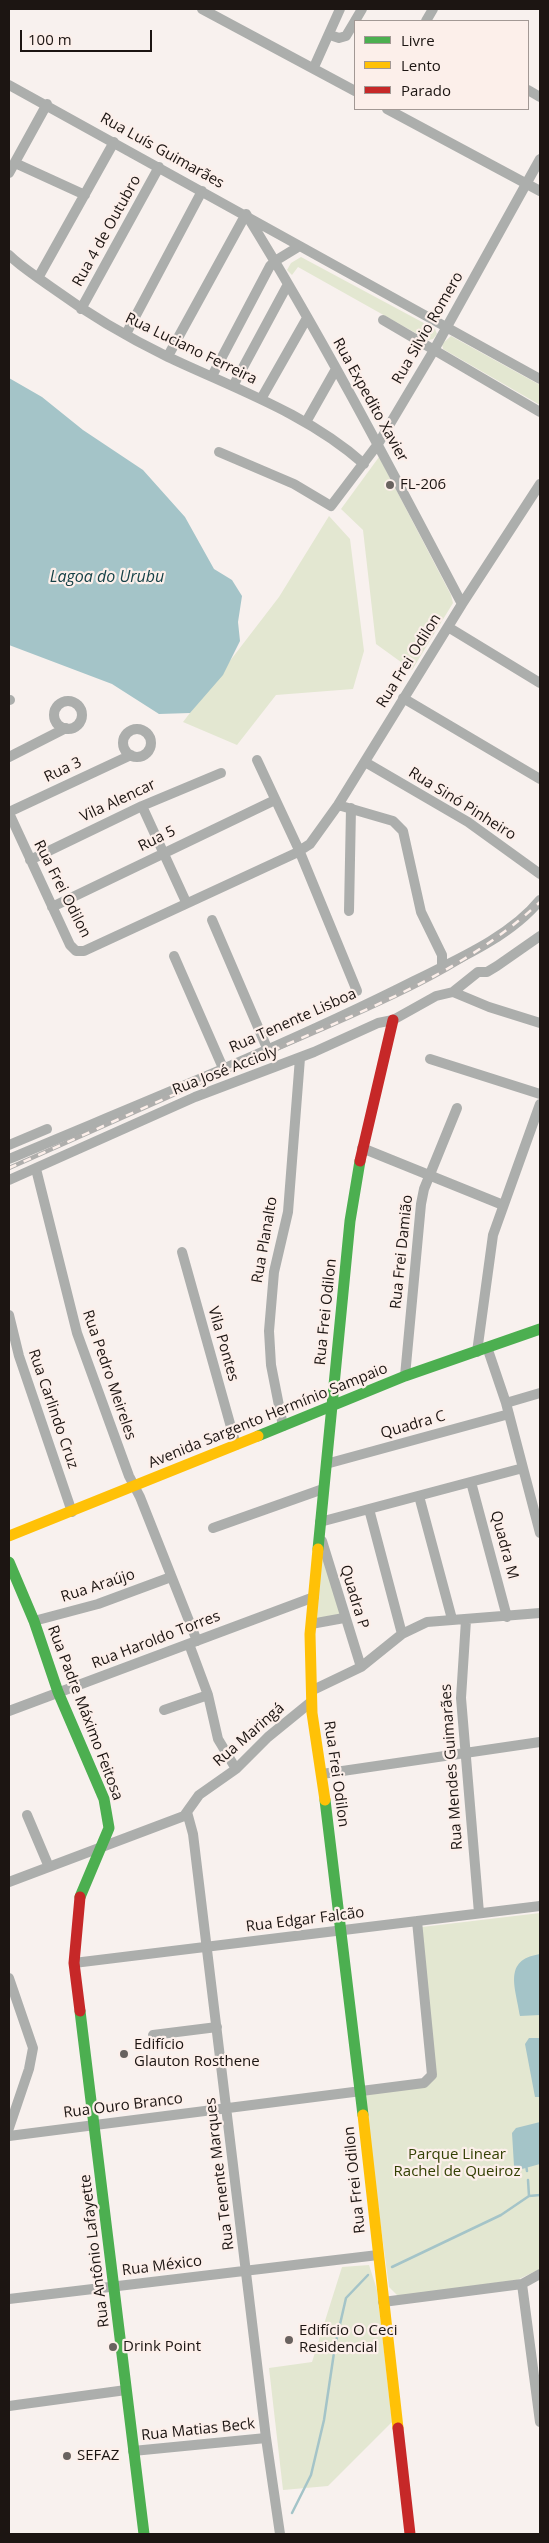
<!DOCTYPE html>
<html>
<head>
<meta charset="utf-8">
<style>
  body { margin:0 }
  #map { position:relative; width:549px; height:2543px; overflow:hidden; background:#f8f1ee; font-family:"Open Sans",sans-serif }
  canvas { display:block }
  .frame { position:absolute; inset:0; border:10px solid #1c1512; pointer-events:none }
  .legend { position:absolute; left:354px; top:20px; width:175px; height:90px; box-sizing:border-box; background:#fcefea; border:1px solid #a29894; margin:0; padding:6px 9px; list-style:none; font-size:15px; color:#1c1512 }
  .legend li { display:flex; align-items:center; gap:10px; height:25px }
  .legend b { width:25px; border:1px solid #a29894 }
  .scale { position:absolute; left:20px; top:30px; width:132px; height:22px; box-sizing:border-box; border:2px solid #1c1512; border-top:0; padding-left:6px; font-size:15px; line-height:18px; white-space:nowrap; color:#1c1512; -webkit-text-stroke:4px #fcefea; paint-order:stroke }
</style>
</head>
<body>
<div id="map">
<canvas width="549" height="2543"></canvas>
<div class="frame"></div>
<ul class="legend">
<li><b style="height:6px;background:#4caf50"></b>Livre</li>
<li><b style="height:6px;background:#ffc107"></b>Lento</li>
<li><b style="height:6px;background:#c62828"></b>Parado</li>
</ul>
<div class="scale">100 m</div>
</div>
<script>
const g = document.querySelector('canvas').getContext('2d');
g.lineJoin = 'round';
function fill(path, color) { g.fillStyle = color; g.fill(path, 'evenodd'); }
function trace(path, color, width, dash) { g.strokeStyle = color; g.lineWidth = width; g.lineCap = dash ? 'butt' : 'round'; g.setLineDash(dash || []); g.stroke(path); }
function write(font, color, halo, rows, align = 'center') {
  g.font = font + ' "Open Sans",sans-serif'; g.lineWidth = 4.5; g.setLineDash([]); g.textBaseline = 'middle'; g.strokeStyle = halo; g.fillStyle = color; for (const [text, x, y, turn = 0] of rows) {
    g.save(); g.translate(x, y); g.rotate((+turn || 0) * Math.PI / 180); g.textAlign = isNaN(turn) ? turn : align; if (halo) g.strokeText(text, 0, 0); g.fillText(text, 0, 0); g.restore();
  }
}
const green = new Path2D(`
  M301,257l134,72 2,5 -4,5 -5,1 -130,-73 -6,8 -5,-5 4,-7z
  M451,336l89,49v20l-97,-56 -1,-5z
  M379,457l72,138 2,8 -41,67 -36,-26 -13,-114 -22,-21z
  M329,516l21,23 14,112 -11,38 -77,6 -39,50 -54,-23 96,-125z
  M322,1553l18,61 -25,6z
  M540,1913v356l-23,11 -119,16 -9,-9 -26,-193 61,-8 12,-12 -14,-147z
  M369,2265l8,25 15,132 -64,64 -45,4 -14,-122 43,-6 30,-95z`);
const water = new Path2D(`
  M9,378l33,19 41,33 60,40 42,47 29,52 18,11 10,16 -4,26 2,19 -17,34 -33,38 -31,1 -47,-30 -103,-39z
  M540,1954v61l-20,1c-4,-28 -18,-56 20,-62z
  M529,2038h11v59h-5l-10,-53z
  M540,2122v42l-18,5 -8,-3 -2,-33 4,-5z`);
const stream = new Path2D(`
  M526,2165l1,6
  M528,2180l1,16
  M392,2267l109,-52 28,-19 11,-1
  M292,2513l19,-38 13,-55 11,-74 11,-48 22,-23`);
const street = new Path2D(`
  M202,9l153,82
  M355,21l7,-12
  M426,21l7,-12
  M330,35l9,3 7,-2 9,-15
  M314,67l26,-58
  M9,85l531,294
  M528,90l12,7
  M387,109l153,82
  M15,163l70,32
  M9,173l38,-69
  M9,255c12,12 27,21 42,32 37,27 76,50 117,70 68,32 140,57 196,107
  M38,278l76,-136
  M81,309l78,-142
  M383,320l157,92
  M126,334l76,-143
  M168,356l78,-142c78,126 147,259 216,390
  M212,376l58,-110 5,-5 23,-14
  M233,386l55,-102
  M261,399l46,-81
  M306,422l30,-53
  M219,452l75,32 37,22 47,-62 56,-94 106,-191
  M448,627l92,56
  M403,698l137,81
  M9,700h1
  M54 715a14 14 0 1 1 28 0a14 14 0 1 1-28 0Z
  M123 743a14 14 0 1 1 28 0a14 14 0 1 1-28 0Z
  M9,757l57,-29
  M257,760l42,90 58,141
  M365,762l103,60 72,52
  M338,805l55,16 10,10 18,81 21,43v12
  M142,806l44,96
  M9,812l122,-57
  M9,813l61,132 6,6h8l212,-98 14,-9 28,-39 124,-201 78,-120
  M30,860l112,-54 79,-33
  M52,907l223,-107
  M349,911l2,-103
  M212,920l55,128
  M174,956l49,112
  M453,992l36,15 51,16
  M430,1059l110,35
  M9,1145l38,-16
  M362,1148l141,57
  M9,1159c135,-57 274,-112 405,-178 42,-21 96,-44 126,-81
  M36,1169l41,164 52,143 11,21 57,144
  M9,1180l186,-83 119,-45 64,-29 15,-3 43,-24 17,-4 25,-20h9l10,-6 43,-30
  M182,1252l54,193
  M9,1315l10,41 53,156
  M487,1347l19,56 34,130
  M477,1352l16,-117 47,-131
  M405,1376l16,-172 3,-15 33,-81
  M506,1403l34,-10
  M283,1426l-12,-61 -2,-34 5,-59 14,-60 12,-154
  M326,1464l183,-50
  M471,1482l36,135
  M419,1496l33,123
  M369,1509l33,125
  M320,1522l203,-54
  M213,1528l110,-39
  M322,1541l39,126
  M466,1620l-5,78 18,215
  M34,1621l64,-17 73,-27
  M311,1624l33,-6
  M189,1644l19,51 10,44 18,30
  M313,1690l48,-23 41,-33 25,-12 113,-9
  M164,1710l44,-15
  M9,1711l305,-114
  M322,1774l218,-32
  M187,1812l6,22 73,604 14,96
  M27,1815l22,52
  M9,1882l175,-66 15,-21 37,-26 32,-32 43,-35
  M74,1963l466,-57
  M9,1978l24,70 -4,21 -20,59
  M153,2035l64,-8
  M9,2136l415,-53 8,-8 -15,-154
  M522,2284l18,138
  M9,2299l369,-44
  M383,2302l139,-18 18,-10
  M9,2406l117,-16
  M133,2451l133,-13`);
const fast = new Path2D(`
  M258,1436l147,-60 135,-47
  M318,1549l32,-328 10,-60
  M9,1562l25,59 24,71 46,107 5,29 -29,69
  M325,1800l38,315
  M80,2011l64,523`);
const slow = new Path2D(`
  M9,1536l249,-100
  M318,1549l-8,85 2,79 13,87
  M363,2115l35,313`);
const jam = new Path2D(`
  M360,1161l33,-141
  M80,2011l-6,-48 6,-66
  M398,2428l12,106`);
const rail = new Path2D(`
  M9,1168c88,-39 177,-79 265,-118 93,-41 191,-78 266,-148`);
const markers = [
  [390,485,5,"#69625f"],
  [124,2054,5,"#69625f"],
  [289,2340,5,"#69625f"],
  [113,2347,5,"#69625f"],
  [67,2456,5,"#69625f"]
];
const streetNames = [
  ["Rua Luís Guimarães",162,151,29],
  ["Rua 4 de Outubro",107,231,-61],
  ["Rua Silvio Romero",428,328,-60],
  ["Rua Luciano Ferreira",191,349,26],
  ["Rua Expedito Xavier",370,400,61],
  ["Rua Frei Odilon",409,661,-58],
  ["Rua 3",63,770,-25],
  ["Vila Alencar",118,801,-25],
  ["Rua Sinó Pinheiro",462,804,32],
  ["Rua 5",157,839,-26],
  ["Rua Frei Odilon",62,889,63],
  ["Rua Tenente Lisboa",293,1021,-24],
  ["Rua José Accioly",225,1071,-21],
  ["Rua Planalto",265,1240,-80],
  ["Rua Frei Damião",402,1252,-84],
  ["Rua Frei Odilon",326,1312,-84],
  ["Vila Pontes",223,1344,74],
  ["Rua Pedro Meireles",109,1375,71],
  ["Rua Carlindo Cruz",53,1409,71],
  ["Avenida Sargento Hermínio Sampaio",268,1416,-22],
  ["Quadra C",413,1425,-16],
  ["Quadra M",504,1545,75],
  ["Rua Araújo",98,1586,-18],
  ["Quadra P",354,1597,73],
  ["Rua Haroldo Torres",156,1640,-21],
  ["Rua Padre Máximo Feitosa",85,1713,69],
  ["Rua Maringá",249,1735,-41],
  ["Rua Mendes Guimarães",452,1767,-94],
  ["Rua Frei Odilon",336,1774,82],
  ["Rua Edgar Falcão",305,1920,-7],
  ["Rua Ouro Branco",123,2106,-7],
  ["Rua Tenente Marques",220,2174,-97],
  ["Rua Frei Odilon",355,2180,-96],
  ["Rua Antônio Lafayette",95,2251,-97],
  ["Rua México",162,2266,-7],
  ["Rua Matias Beck",198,2430,-6]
];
const poiNames = [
  ["FL-206",400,485],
  ["Edifício",134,2045],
  ["Glauton Rosthene",134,2062],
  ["Edifício O Ceci",299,2331],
  ["Residencial",299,2348],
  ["Drink Point",123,2347],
  ["SEFAZ",77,2456]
];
const parkNames = [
  ["Parque Linear",457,2155],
  ["Rachel de Queiroz",457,2172]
];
const waterNames = [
  ["Lagoa do Urubu",107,577]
];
fill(green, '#e3e7d1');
fill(water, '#a4c4c8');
trace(stream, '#a4c4c8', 2.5);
trace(street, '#acaeac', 10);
trace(fast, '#4caf50', 11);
trace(slow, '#ffc107', 11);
trace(jam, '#c62828', 11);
trace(rail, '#afaeac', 4.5);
trace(rail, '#fcefea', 2.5, [8]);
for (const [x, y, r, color] of markers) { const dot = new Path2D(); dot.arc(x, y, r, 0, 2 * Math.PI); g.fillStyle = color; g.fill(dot); trace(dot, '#fcefea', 2); }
write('15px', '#1c1512', '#fcefea', streetNames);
write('15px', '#1c1512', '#fcefea', poiNames, 'left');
write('15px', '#334003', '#fcefea', parkNames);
write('italic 16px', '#154147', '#fcefea', waterNames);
</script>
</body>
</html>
